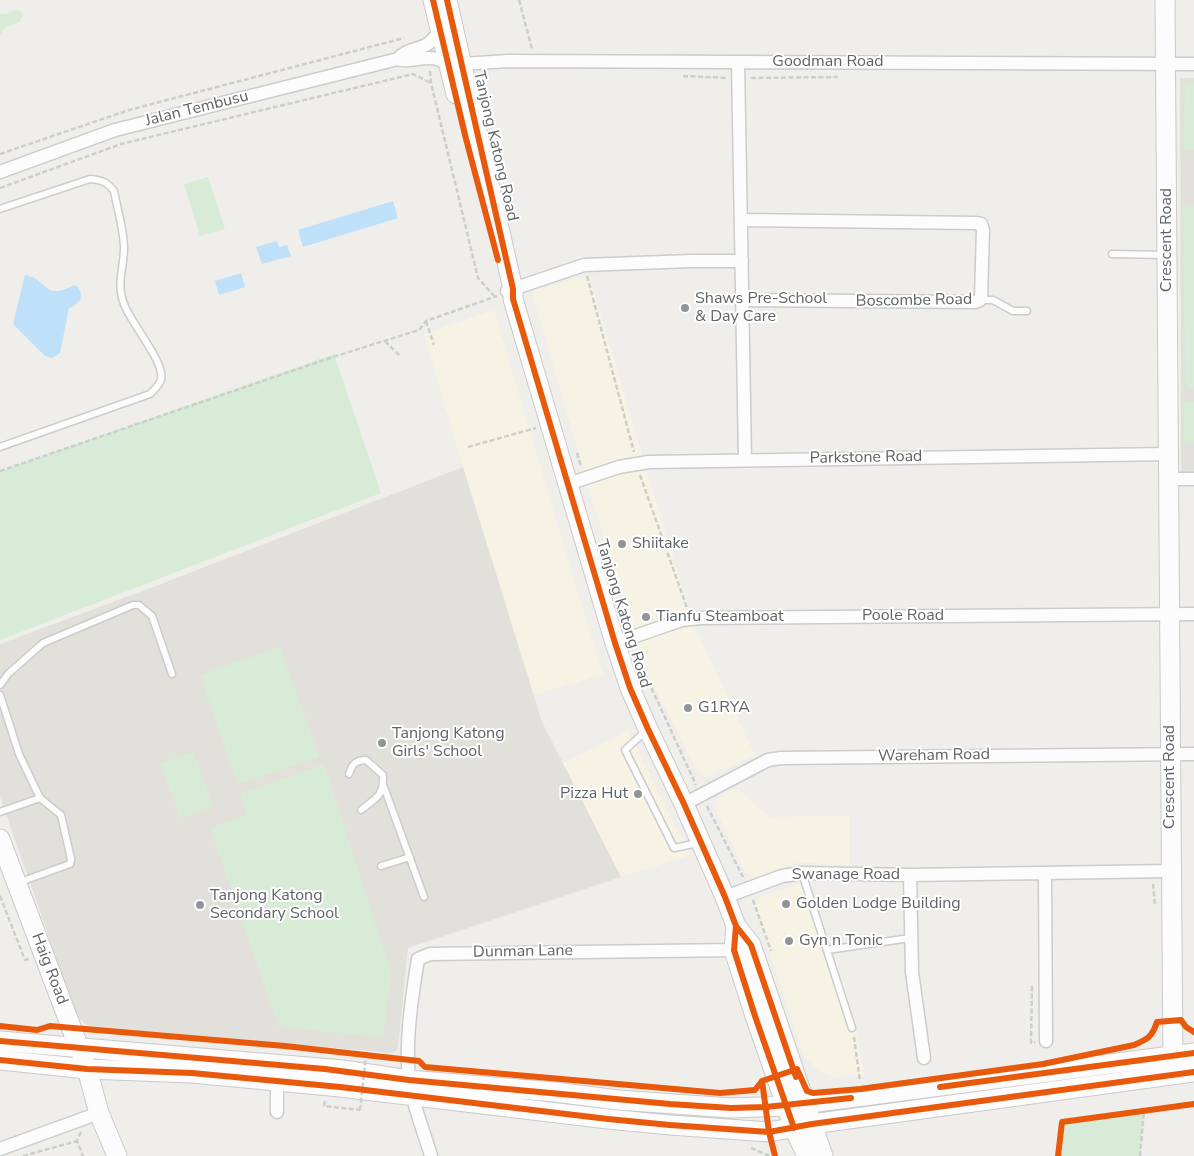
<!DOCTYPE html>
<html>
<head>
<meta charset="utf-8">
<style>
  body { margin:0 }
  canvas { display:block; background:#efeeea }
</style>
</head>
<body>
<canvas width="1194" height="1156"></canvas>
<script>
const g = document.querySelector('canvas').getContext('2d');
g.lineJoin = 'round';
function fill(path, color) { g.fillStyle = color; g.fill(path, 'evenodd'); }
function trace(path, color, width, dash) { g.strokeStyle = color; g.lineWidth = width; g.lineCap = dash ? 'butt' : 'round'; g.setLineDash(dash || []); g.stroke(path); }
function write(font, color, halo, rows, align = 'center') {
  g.font = font + ' "Nunito Sans",sans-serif'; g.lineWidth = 4; g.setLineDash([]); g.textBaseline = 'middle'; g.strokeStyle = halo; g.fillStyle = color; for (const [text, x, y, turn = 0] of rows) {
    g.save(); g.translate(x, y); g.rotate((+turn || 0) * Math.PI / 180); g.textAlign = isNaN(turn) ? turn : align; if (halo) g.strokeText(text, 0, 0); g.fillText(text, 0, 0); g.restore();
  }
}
const commercial = new Path2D(`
  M589,275l52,177 53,173 61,130 -48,22 -8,-3 -52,-100 -58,-185 -57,-197z
  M494,310l85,287 24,77 -69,21 -71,-228 -39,-133z
  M628,731l62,124 -69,22 -58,-114z
  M737,788l32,29 80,-1v50l-49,-4 -48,15 -7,-4 -30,-66 4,-12z
  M802,883l9,1 44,136 9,56 -31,1 -15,-7 -12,-12 -5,-10 -47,-143 5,-8z`);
const education = new Path2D(`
  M1180,78h14v394h-13z
  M463,467l79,255 79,155 -213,71 -10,100 -5,5 -304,-27 -12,-9 -77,-220v-153l153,-57z`);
const green = new Path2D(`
  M17,9l5,4 1,3 -4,6c-9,4 -14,3 -19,13v-21h7z
  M1185,84h9v66h-10z
  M208,177l17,52 -25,7 -16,-52z
  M1182,205h12v183h-8z
  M334,354l47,139 -381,147v-169z
  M1184,402h10v41h-10z
  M280,647l39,110 -81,27 -38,-109z
  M193,752l20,54 -32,12 -21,-54z
  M324,764l67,209 -8,64 -104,-10 -69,-199 38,-13 -8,-21z
  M1144,1111l-4,45h-82l4,-34z`);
const water = new Path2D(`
  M393,201l5,17 -95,29 -5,-17z
  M277,241l2,6 8,-2 4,11 -29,8 -6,-17z
  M241,273l4,14 -26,8 -4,-14z
  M25,275c24,4 18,27 49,10 6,2 8,8 6,15l-6,6 -5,2 -9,45 -8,5 -7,-2 -32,-32z`);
const path = new Path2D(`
  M519,0l13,49
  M430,71l1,12 47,195 18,20
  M683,76l45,2
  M751,78l87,-1
  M0,154l129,-44 275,-72
  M0,188l121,-44 292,-70 18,9
  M587,276l47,176
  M426,321l8,24
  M385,341l15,15
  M468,447l68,-19
  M577,453l4,14
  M0,471l333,-114 86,-27 7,-9 71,-25
  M640,475l47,133
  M639,661l57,124
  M707,806l36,71
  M1153,884l2,22
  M0,896l25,64 4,-1
  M753,900l18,51
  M1032,986l-1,57 4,-1
  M854,1037l6,44
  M359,1055l32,3 4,-3
  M325,1101l-1,5 36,4
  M81,1132l-4,9 6,15
  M751,1148l19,8
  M23,1156l54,-15
  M1140,1156l4,-45`);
const lane = new Path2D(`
  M0,209l90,-30c12,1 17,3 24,12 3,17 10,40 10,57 0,20 -8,36 0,56 6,18 41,58 37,75 -1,6 -6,10 -11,15l-150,53
  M1112,254l54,1
  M980,300h13l20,11h14
  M0,685l8,-11 35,-31 90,-38h6l13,11 20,58
  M0,695l19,59 21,44 21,17 10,44 -1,5 -50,18
  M646,731l-21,19 49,98 24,-5
  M349,774c3,-10 7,-14 17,-14l17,15c1,21 -7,23 -22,35
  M384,787l40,110
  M0,812l40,-14
  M381,866l29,-9
  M802,873l50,155
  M827,950l83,-12`);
const street = new Path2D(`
  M398,59c7,-9 18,-9 28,-14 7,-4 10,-9 14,-15
  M738,62l7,398
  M462,64l46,-3 686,3
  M0,172l115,-42 283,-71c11,4 21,-2 32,-1 7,0 13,3 19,7
  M507,291l77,-26 107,-4h51
  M742,300l233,2 5,-2 1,-3 2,-67 -2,-6 -5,-1 -234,-3
  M1168,479h26
  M568,484l51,-17 30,-5 519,-8
  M615,643l67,-23 18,-2 494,-4
  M684,804l84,-44 13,-2 413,-4
  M1045,873l1,168
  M910,875l2,97 12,86
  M725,897l57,-21 20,-3 108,2 261,-4
  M277,1112v-31
  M0,1149l99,-36
  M431,1156c-7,-25 -19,-52 -22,-78 -4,-37 3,-82 9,-119l12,-5 304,-4 7,-2`);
const secondary = new Path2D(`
  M433,0l23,94
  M447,0l66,289v10l102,344 15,45 18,41 36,75 41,93 11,29 15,19 72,211
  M1165,0l8,1066
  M0,839l87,230 12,44 18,43
  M736,926l-2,24 21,66 39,112 13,28
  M0,1041l343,29 66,10 146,12 63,8 113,8 56,-2 407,-53
  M0,1060l87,9 105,4 148,14 268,32 62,6 99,7 43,-8 382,-52`);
const pathBridge = new Path2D(`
  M360,1110l6,-54`);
const cycleway = new Path2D(`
  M433,0l32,135 33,125
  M447,0l66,289v10l102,344 15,45 18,41 36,75 41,93 11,29 15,19 45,132
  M736,926l-2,24 21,66 39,112
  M0,1026l37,4 13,-4 235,20 134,15 6,6 295,26 35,-3 7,-9 35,-12 10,22 6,2 48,-4 182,-25 91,-19c14,-6 18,-8 23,-23l24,-2 5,7 8,5
  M0,1041l325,28 84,11 261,24 61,4 35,-1 85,-9
  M0,1060l87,9 105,4 148,14 268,32 62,6 99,7 43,-8 382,-52
  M762,1081l7,51 6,24
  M940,1087l254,-34
  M1058,1156l4,-34 132,-18`);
const markers = [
  [685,308,5,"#919496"],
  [622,544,5,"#919496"],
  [646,617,5,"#919496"],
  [688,708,5,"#919496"],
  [382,743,5,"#919496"],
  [638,794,5,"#919496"],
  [786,904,5,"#919496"],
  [200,905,5,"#919496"],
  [789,941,5,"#919496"]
];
const streetNames = [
  ["Goodman Road",828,62],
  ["Jalan Tembusu",197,109,-14],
  ["Tanjong Katong Road",495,146,77],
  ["Crescent Road",1167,240,-90],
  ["Boscombe Road",914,301,-1],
  ["Parkstone Road",866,458,-1],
  ["Tanjong Katong Road",623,614,73],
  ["Poole Road",903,616],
  ["Wareham Road",934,756,-1],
  ["Crescent Road",1170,777,-90],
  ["Swanage Road",846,875],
  ["Dunman Lane",523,952,-1],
  ["Haig Road",49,969,69]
];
const poiNames = [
  ["Shaws Pre-School",695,299],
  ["& Day Care",695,317],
  ["Shiitake",632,544],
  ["Tianfu Steamboat",656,617],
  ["G1RYA",698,708],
  ["Tanjong Katong",392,734],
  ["Girls' School",392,752],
  ["Pizza Hut",628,794,"right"],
  ["Tanjong Katong",210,896],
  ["Secondary School",210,914],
  ["Golden Lodge Building",796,904],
  ["Gyn n Tonic",799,941]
];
fill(commercial, '#f7f3e4');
fill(education, '#e2e0da');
fill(green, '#d8ebd6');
fill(water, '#bfe0f9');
trace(lane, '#cbcccc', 9);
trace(street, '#cbcccc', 15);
trace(secondary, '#cacacb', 21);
trace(path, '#cacfcc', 2.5, [5, 2.5]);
trace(lane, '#fdfcfc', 6);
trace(street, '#fdfcfc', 12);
trace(secondary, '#fdfcfc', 19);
trace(pathBridge, '#cacfcc', 2.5, [5, 2.5]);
trace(cycleway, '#e8590c', 6);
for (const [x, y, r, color] of markers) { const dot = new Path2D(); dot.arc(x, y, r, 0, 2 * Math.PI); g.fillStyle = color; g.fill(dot); trace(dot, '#fff', 2); }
write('16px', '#5f6368', '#fff', streetNames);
write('16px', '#5f6368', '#fff', poiNames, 'left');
</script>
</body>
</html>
